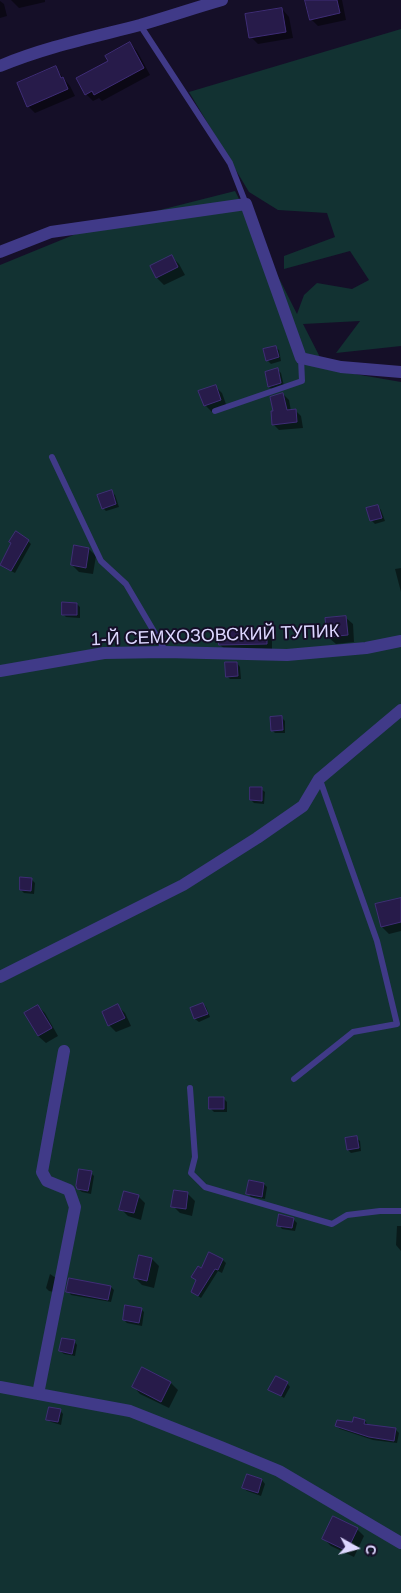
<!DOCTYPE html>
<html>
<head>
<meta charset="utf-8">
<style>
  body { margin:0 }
  #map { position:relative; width:401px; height:1593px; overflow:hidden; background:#150f28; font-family:Helvetica,sans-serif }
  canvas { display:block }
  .north { position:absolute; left:331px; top:1523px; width:50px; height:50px; -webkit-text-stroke:4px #150f28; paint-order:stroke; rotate:97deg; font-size:14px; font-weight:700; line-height:20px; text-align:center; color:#ddd7ff }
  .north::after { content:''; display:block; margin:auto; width:18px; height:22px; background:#ddd7ff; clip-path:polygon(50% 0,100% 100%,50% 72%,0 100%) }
</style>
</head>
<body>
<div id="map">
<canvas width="401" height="1593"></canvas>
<div class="north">С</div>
</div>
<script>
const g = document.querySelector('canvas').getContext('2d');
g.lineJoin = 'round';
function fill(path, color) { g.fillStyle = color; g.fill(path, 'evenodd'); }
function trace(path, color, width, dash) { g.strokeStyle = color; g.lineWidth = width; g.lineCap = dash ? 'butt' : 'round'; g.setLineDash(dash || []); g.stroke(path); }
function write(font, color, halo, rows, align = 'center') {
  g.font = font + ' Helvetica,sans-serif'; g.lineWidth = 4; g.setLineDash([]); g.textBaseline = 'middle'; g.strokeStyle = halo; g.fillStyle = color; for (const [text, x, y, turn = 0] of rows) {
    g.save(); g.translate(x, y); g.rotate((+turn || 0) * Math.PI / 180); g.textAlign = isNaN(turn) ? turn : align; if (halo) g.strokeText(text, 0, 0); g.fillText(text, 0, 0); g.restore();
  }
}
const green = new Path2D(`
  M401,29v317l-65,7 24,-32 -57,3 23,45 75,13v1211h-401v-1328l93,-38 142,-36 62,123 7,-19 13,-12 35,6 17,-9 -19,-29 -66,18v-13l51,-19 -8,-24 -49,-3 -29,-18 -60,-100z`);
const shadow = new Path2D(`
  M11,0h34v2l-26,6z
  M307,0h35l4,20 -28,6 -7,-7z
  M0,1l4,3 3,12 -7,2z
  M282,9l7,8 4,21 -35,6 -7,-7z
  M130,44l7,7 13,24 -48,26 -3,-3 -6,3 -7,-7 24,-33z
  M55,68l15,18 5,10 -40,17 -7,-7z
  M172,257l7,7 6,11 -21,10 -7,-7z
  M275,347l4,3 2,11 -10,3 -4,-4z
  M277,369l4,4 3,13 -11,4 -4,-3 -3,-14z
  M215,386l7,7 5,14 -15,5 -7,-7z
  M283,394l6,6 2,11 4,-1 6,6 2,12 -24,2 -6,-6 2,-12z
  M112,492l3,3 4,12 -13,4 -3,-3z
  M378,506l3,4 4,11 -10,3 -4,-4z
  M28,541l3,3 -16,29 -10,-5 -4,-3z
  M89,549l7,7 -3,18 -14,-2 -7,-7z
  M401,568v24l-6,-23z
  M77,604l3,3v11l-14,-1 -3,-3z
  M345,617l8,7 1,18 -18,2 -8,-7z
  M267,631l5,6v13h-46l-6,-5z
  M237,663l3,4 1,12h-11l-3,-3z
  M281,717l4,4v12h-10l-3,-3z
  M261,789l4,3 -1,12 -10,-1 -3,-3z
  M31,879l4,4 -1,11 -10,-1 -3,-3z
  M377,905l24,16v10l-12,3 -7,-7z
  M203,1004l3,3 4,10 -11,5 -4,-3 -4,-10z
  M38,1006l7,7 13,23 -12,7 -8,-7z
  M118,1006l7,7 6,13 -15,6 -7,-7z
  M223,1098l4,4v10h-13l-4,-4z
  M356,1138l4,3 1,10 -10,2 -3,-3z
  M91,1173l3,3 -3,18 -9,-2 -4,-3z
  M264,1184l3,3 -2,12 -14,-2 -3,-4z
  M188,1194l7,7 -3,15 -12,-3 -7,-7z
  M138,1196l7,7 -4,17 -13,-4 -7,-7z
  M293,1219l4,4 -2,8 -13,-2 -3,-4z
  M397,1226h4v25l-5,-6z
  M209,1254l14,6 3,3 -4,10 -4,-2 -17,27 -9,-6 5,-11 -4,-4 9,-7z
  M152,1259l7,7 -5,22 -12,-3 -7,-7z
  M50,1274l6,4 -2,14 -5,-1 -3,-3z
  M111,1287l3,3 -3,12 -40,-7 -3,-4z
  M141,1309l3,3 -2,14 -15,-3 -3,-3z
  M74,1341l3,4 -2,11 -11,-2 -4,-3z
  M142,1369l29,14 7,7 -9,18 -29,-14 -7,-8z
  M287,1383l3,4 -6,11 -14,-9z
  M60,1410l3,4 -2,11 -10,-3 -4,-3z
  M365,1421l3,4 27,4 4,4 -2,10 -24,-3 -33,-11 -4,-3z
  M248,1475l14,5 3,4 -4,12 -14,-5 -4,-3z
  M357,1529l7,7 -10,21 -23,-11 -7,-7z`);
const building = new Path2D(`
  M305,0h32l3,13 -30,7z
  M282,8l4,24 -37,6 -4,-24z
  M130,42l14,26 -50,27 -2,-4 -7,4 -9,-17 32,-17 -3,-5z
  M56,66l5,12 2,-1 5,12 -41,18 -10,-24z
  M172,255l6,12 -22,11 -6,-12z
  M276,346l3,11 -13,4 -3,-12z
  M278,368l3,15 -13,4 -3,-15z
  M216,385l5,15 -17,6 -6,-15z
  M283,393l4,17 9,-1 1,13 -25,3 -1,-14h2l-3,-14z
  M112,490l4,14 -14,5 -5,-14z
  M378,505l4,13 -12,3 -4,-13z
  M16,531l13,9 -18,31 -11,-6 11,-22 -2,-1z
  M74,545l15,3 -3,20 -15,-3z
  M62,602l15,1v12h-15z
  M346,616l2,19 -21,2 -2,-19z
  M219,630h48v14l-48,1z
  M225,662h12l1,14 -12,1z
  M282,716l1,14 -12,1 -1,-14z
  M250,787h12v14l-12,-1z
  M20,877l12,1 -1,13 -11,-1z
  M401,898v24l-20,5 -6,-23z
  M203,1003l5,11 -14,5 -4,-11z
  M118,1004l7,14 -17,8 -6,-14z
  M38,1005l14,23 -14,8 -14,-23z
  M209,1097h15v12h-15z
  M357,1136l2,12 -12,2 -2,-12z
  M79,1169l13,2 -4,20 -11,-2 -1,-3z
  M249,1180l15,3 -2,14 -16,-3z
  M174,1190l14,2 -2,17 -15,-2z
  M124,1191l15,4 -5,18 -15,-3z
  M279,1214l15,4 -2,10 -15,-2z
  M209,1252l14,7 -5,11 -3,-1 -17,27 -7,-4 5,-12 -5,-3 7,-11 3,2z
  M139,1255l13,3 -5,23 -13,-3z
  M69,1278l42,8 -3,14 -42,-8z
  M125,1305l17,3 -3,15 -16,-3z
  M62,1338l13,2 -3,14 -13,-3z
  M142,1367l29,15 -10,20 -29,-15z
  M276,1376l12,6 -7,14 -13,-6z
  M49,1407l12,2 -3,13 -12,-2z
  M354,1417l11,3 -1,4 32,4 -2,13 -25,-4 -34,-11 2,-6 15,2z
  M247,1474l15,5 -4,14 -16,-5z
  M333,1516l25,12 -11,23 -25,-12z`);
const lane = new Path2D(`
  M140,25l90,138 16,41
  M215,411l87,-30 -1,-23
  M52,457l49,104 25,23 40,68
  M294,1079l59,-47 44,-8 -20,-83 -57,-161
  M190,1088l5,69 -4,16 14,14 127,37 15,-9 33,-4h21`);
const street = new Path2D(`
  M0,66c45,-19 94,-29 140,-41 28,-8 54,-17 82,-25
  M0,252l51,-20 195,-28 55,154 40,9 60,5
  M0,671l104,-18 62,-1 121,3 79,-7 35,-7
  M0,977l183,-92 74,-47 46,-32 16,-27 82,-69
  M0,1387l130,24 91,36 58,24 122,72
  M38,1394l37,-187 -6,-17 -22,-9 -5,-9 22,-121`);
const streetNames = [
  ["1-Й СЕМХОЗОВСКИЙ ТУПИК",215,636,-2]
];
fill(green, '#123232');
fill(shadow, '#0007');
fill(building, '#271b4a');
trace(building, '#3f2d76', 1);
trace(lane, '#403a88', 6);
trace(street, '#403a88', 12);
write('18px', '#ddd7ff', '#150f28', streetNames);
</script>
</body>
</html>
